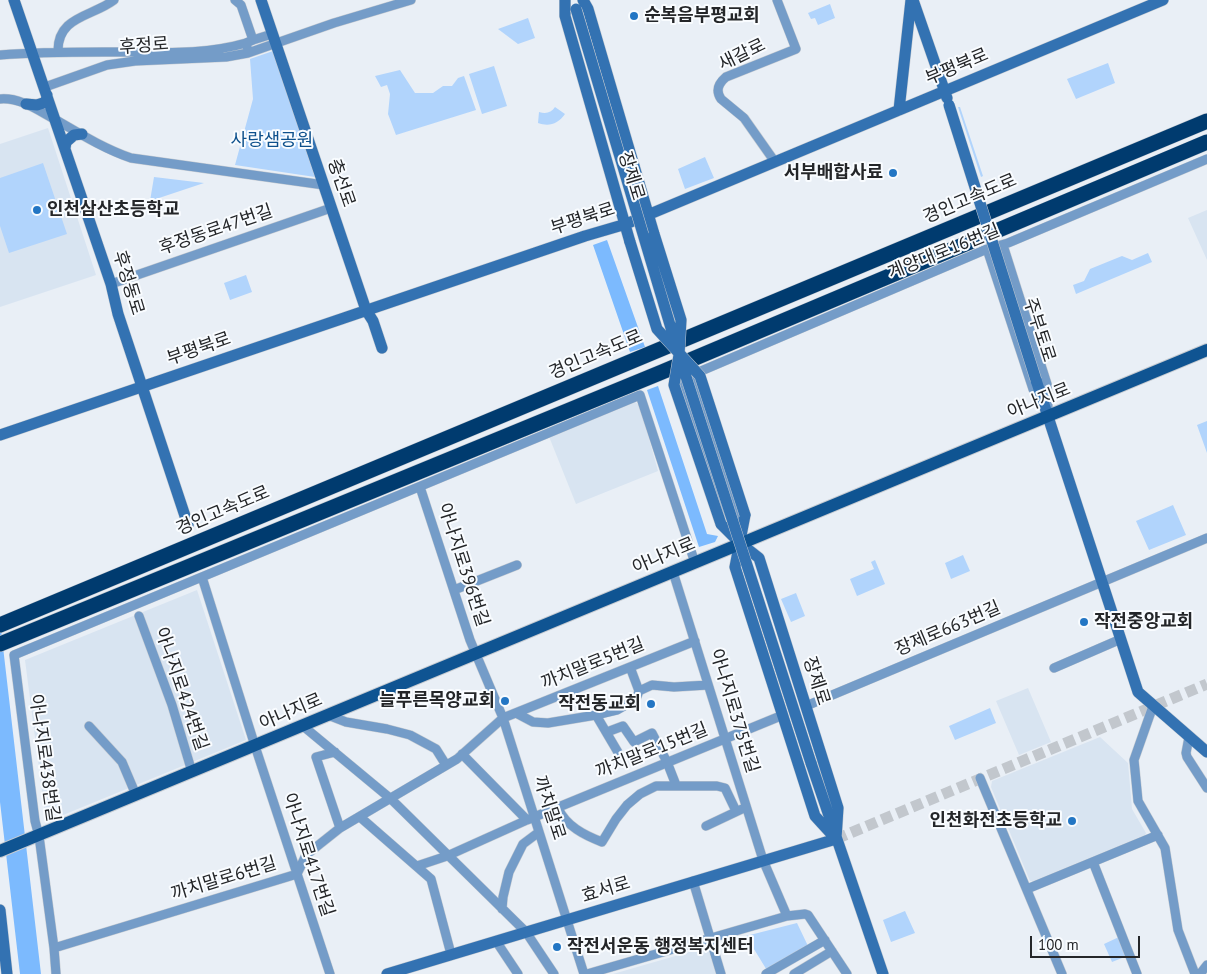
<!DOCTYPE html>
<html>
<head>
<meta charset="utf-8">
<style>
  body { margin:0 }
  #map { position:relative; width:1207px; height:974px; overflow:hidden; background:#e9eff6; font-family:"PT Sans",sans-serif }
  canvas { display:block }
  .scale { position:absolute; left:1030px; top:936px; width:110px; height:22px; box-sizing:border-box; border:2px solid #242629; border-top:0; padding-left:6px; font-size:15px; line-height:18px; white-space:nowrap; color:#242629; -webkit-text-stroke:4px #f9fcff; paint-order:stroke }
</style>
</head>
<body>
<div id="map">
<canvas width="1207" height="974"></canvas>
<div class="scale">100 m</div>
</div>
<script>
const g = document.querySelector('canvas').getContext('2d');
g.lineJoin = 'round';
function fill(path, color) { g.fillStyle = color; g.fill(path, 'evenodd'); }
function trace(path, color, width, dash) { g.strokeStyle = color; g.lineWidth = width; g.lineCap = dash ? 'butt' : 'round'; g.setLineDash(dash || []); g.stroke(path); }
function write(font, color, halo, rows, align = 'center') {
  g.font = font + ' "PT Sans","Noto Sans KR",sans-serif'; g.lineWidth = 4; g.setLineDash([]); g.textBaseline = 'middle'; g.strokeStyle = halo; g.fillStyle = color; for (const [text, x, y, turn = 0] of rows) {
    g.save(); g.translate(x, y); g.rotate((+turn || 0) * Math.PI / 180); g.textAlign = isNaN(turn) ? turn : align; if (halo) g.strokeText(text, 0, 0); g.fillText(text, 0, 0); g.restore();
  }
}
const built = new Path2D(`
  M48,128l48,147 -96,32v-163z
  M1207,210v50l-19,-42z
  M634,401l6,5 18,65 -82,33 -28,-70z
  M197,590l49,150 -200,82 -21,-162z
  M1028,688l23,54 -32,13 -23,-54z
  M1100,737l28,26 4,46 14,24 -2,5 -109,44 -5,-1 -39,-94 1,-6z
  M703,948l6,3 8,23h-104z`);
const green = new Path2D(`
  M830,4l5,14 -17,7 -3,-7 -4,1 -3,-6z
  M528,18l7,20 -17,6 -20,-15z
  M273,51l42,126 -80,-12 18,-66 -3,-40z
  M1108,63l7,20 -39,16 -9,-20z
  M494,66l13,40 -25,8 -13,-40z
  M400,70l15,23h18l10,-7h9l6,-8 6,-2 12,34 -80,25 -8,-21 2,-20 -3,-9 -6,2 -6,-11z
  M555,107l10,7c-7,10 -16,13 -27,9l1,-11c7,2 12,1 16,-5z
  M958,107h2l23,69 -2,1z
  M705,157l9,21 -29,11 -7,-20z
  M43,163l24,71 -58,19 -9,-27v-48z
  M154,177l50,6 -54,18z
  M1148,253l4,9 -76,32 -3,-9 11,-4 6,-12 32,-13 10,4z
  M246,275l6,17 -22,8 -6,-17z
  M1207,421v32l-10,-28z
  M1173,505l13,30 -37,15 -13,-29z
  M963,555l7,16 -19,8 -6,-16z
  M875,560l10,24 -28,12 -7,-17 24,-10 -3,-7z
  M796,593l9,23 -14,6 -10,-23z
  M990,708l6,15 -41,17 -6,-14z
  M905,911l10,22 -24,9 -8,-22z
  M797,923l11,23 -40,26 -22,-36z
  M1119,937l8,19 -15,6 -8,-18z`);
const water = new Path2D(`
  M607,240l38,107 -15,5 -37,-107z
  M658,386l49,148 11,2 -3,6 -16,5 -52,-157z
  M0,621l41,353h-21l-20,-172z`);
const secondaryTunnel = new Path2D(`
  M836,839l371,-155`);
const street = new Path2D(`
  M235,0l6,5 12,35 -7,3 1,4
  M253,40l19,-6
  M58,52c-1,-36 34,-35 56,-52
  M0,55c46,-4 93,-3 139,-3 35,1 73,1 107,-9
  M45,87l62,-22 28,-4 91,-4 22,-4 86,-30 77,-23
  M0,99c21,-2 40,13 58,22 24,14 47,28 73,37l193,27
  M775,162l-31,-44 -23,-19c-6,-9 -2,-16 5,-22l70,-28 -19,-49
  M1003,245l44,139 1,25
  M987,249l46,140 6,11
  M111,284l220,-76
  M693,374l45,145 1,13
  M420,487l50,153 33,78 81,256
  M724,513l-44,-133 307,-131 21,-6 199,-84
  M202,577l53,169 75,228
  M454,590l63,-25
  M139,616l33,89 20,67
  M630,667l9,24
  M1054,668l67,-29
  M806,706l401,-168
  M1153,706l-19,54 4,41 27,47 13,82 17,44
  M516,713l17,9 15,1 48,-8 21,-5 19,-11 3,-8 13,-6 22,2 34,-2
  M328,715l18,7 41,7 23,6 26,14 10,16
  M596,715l23,39
  M89,726l33,36 14,33
  M303,726l88,73 135,133 28,42
  M607,732l16,-6 11,16 18,-9 15,29 9,23
  M1189,737l-3,16 1,4 20,31
  M335,752l-19,5 24,71
  M462,754l65,66
  M980,778l82,196
  M558,808c8,18 26,27 44,34l14,-23 11,-14 13,-11 16,-8h61l8,2 11,23
  M360,817l71,62 20,75
  M706,826l36,-17
  M1093,862l44,112
  M417,866l30,-10 80,-36 256,-105
  M693,881l28,93
  M1027,889l131,-54
  M502,909l1,-12 6,-25 14,-28 16,-12
  M787,916l18,-2 3,1 39,59
  M496,941l22,33
  M54,948l243,-74 9,-19 34,-27 117,-69 46,-41 192,-77
  M56,974l-2,-26 -15,-112 -4,-15 -21,-166 626,-260 55,168
  M587,974l200,-58 -24,-56 -90,-288
  M766,974l59,-34
  M794,974l38,-23
  M1200,974l7,-9`);
const secondary = new Path2D(`
  M14,0l97,284 7,30 70,211
  M261,0l105,310 7,11 9,27
  M565,0v16l65,226
  M583,0l5,9 66,225
  M913,0l34,98
  M26,104l11,1 9,-3 1,-7
  M899,110l12,-110
  M65,148l1,-6 8,-7 8,-1
  M1036,380l102,312 69,60
  M0,435l585,-199 41,-12 537,-224
  M745,515l-10,52 80,249 21,23
  M721,524l19,19 19,15 79,250 -2,31
  M811,763l72,211
  M0,910l7,64
  M387,974l449,-135`);
const primary = new Path2D(`
  M0,851l1207,-501`);
const highway = new Path2D(`
  M0,625l1207,-504
  M0,644l662,-272 545,-230`);
const secondaryBridge = new Path2D(`
  M576,9l103,346 132,408
  M949,105l87,275
  M654,234l27,86 -2,35 -5,30 47,139
  M630,242l27,87 43,47 45,139`);
const markers = [
  [634,16,5,"#2376c4"],
  [893,173,5,"#2376c4"],
  [37,210,5,"#2376c4"],
  [1084,622,5,"#2376c4"],
  [505,701,5,"#2376c4"],
  [651,704,5,"#2376c4"],
  [1072,821,5,"#2376c4"],
  [557,947,5,"#2376c4"]
];
const poiNames = [
  ["순복음부평교회",644,16],
  ["서부배합사료",883,173,"right"],
  ["인천삼산초등학교",47,210],
  ["작전중앙교회",1094,622],
  ["늘푸른목양교회",495,701,"right"],
  ["작전동교회",641,704,"right"],
  ["인천화전초등학교",1062,821,"right"],
  ["작전서운동 행정복지센터",567,947]
];
const streetNames = [
  ["후정로",144,46,-4],
  ["새갈로",742,55,-26],
  ["부평북로",957,67,-23],
  ["장제로",631,176,73],
  ["충선로",341,183,71],
  ["경인고속도로",970,199,-23],
  ["부평북로",583,219,-18],
  ["후정동로47번길",216,230,-19],
  ["계양대로16번길",944,252,-22],
  ["후정동로",128,283,73],
  ["주부토로",1039,330,72],
  ["부평북로",199,349,-19],
  ["경인고속도로",596,355,-23],
  ["아나지로",1039,401,-22],
  ["경인고속도로",223,511,-23],
  ["아나지로",664,556,-23],
  ["아나지로396번길",463,565,72],
  ["장제로663번길",948,629,-23],
  ["까치말로5번길",593,664,-22],
  ["장제로",816,681,72],
  ["아나지로424번길",181,689,71],
  ["아나지로375번길",734,711,73],
  ["아나지로",291,712,-23],
  ["까치말로15번길",652,751,-22],
  ["아나지로438번길",44,758,82],
  ["까치말로",549,808,72],
  ["아나지로417번길",308,855,72],
  ["까치말로6번길",224,879,-17],
  ["효서로",606,890,-17]
];
const parkNames = [
  ["사랑샘공원",272,141]
];
fill(built, '#d8e4f1');
fill(green, '#b1d4fc');
fill(water, '#7cbafe');
trace(secondaryTunnel, '#c2c7cd', 11, [11, 5.5]);
trace(street, '#c6cbd1', 10);
trace(secondary, '#c6cbd1', 12);
trace(primary, '#c6cbd1', 14);
trace(highway, '#c6cbd1', 16);
trace(street, '#749cc8', 9);
trace(secondary, '#3372b2', 11);
trace(primary, '#0f5492', 12);
trace(highway, '#003b6f', 15);
trace(secondaryBridge, '#c6cbd1', 12, []);
trace(secondaryBridge, '#3372b2', 11);
for (const [x, y, r, color] of markers) { const dot = new Path2D(); dot.arc(x, y, r, 0, 2 * Math.PI); g.fillStyle = color; g.fill(dot); trace(dot, '#f9fcff', 2); }
write('bold 18px', '#242629', '#f9fcff', poiNames, 'left');
write('18px', '#242629', '#f9fcff', streetNames);
write('18px', '#0d508c', '#f9fcff', parkNames);
</script>
</body>
</html>
